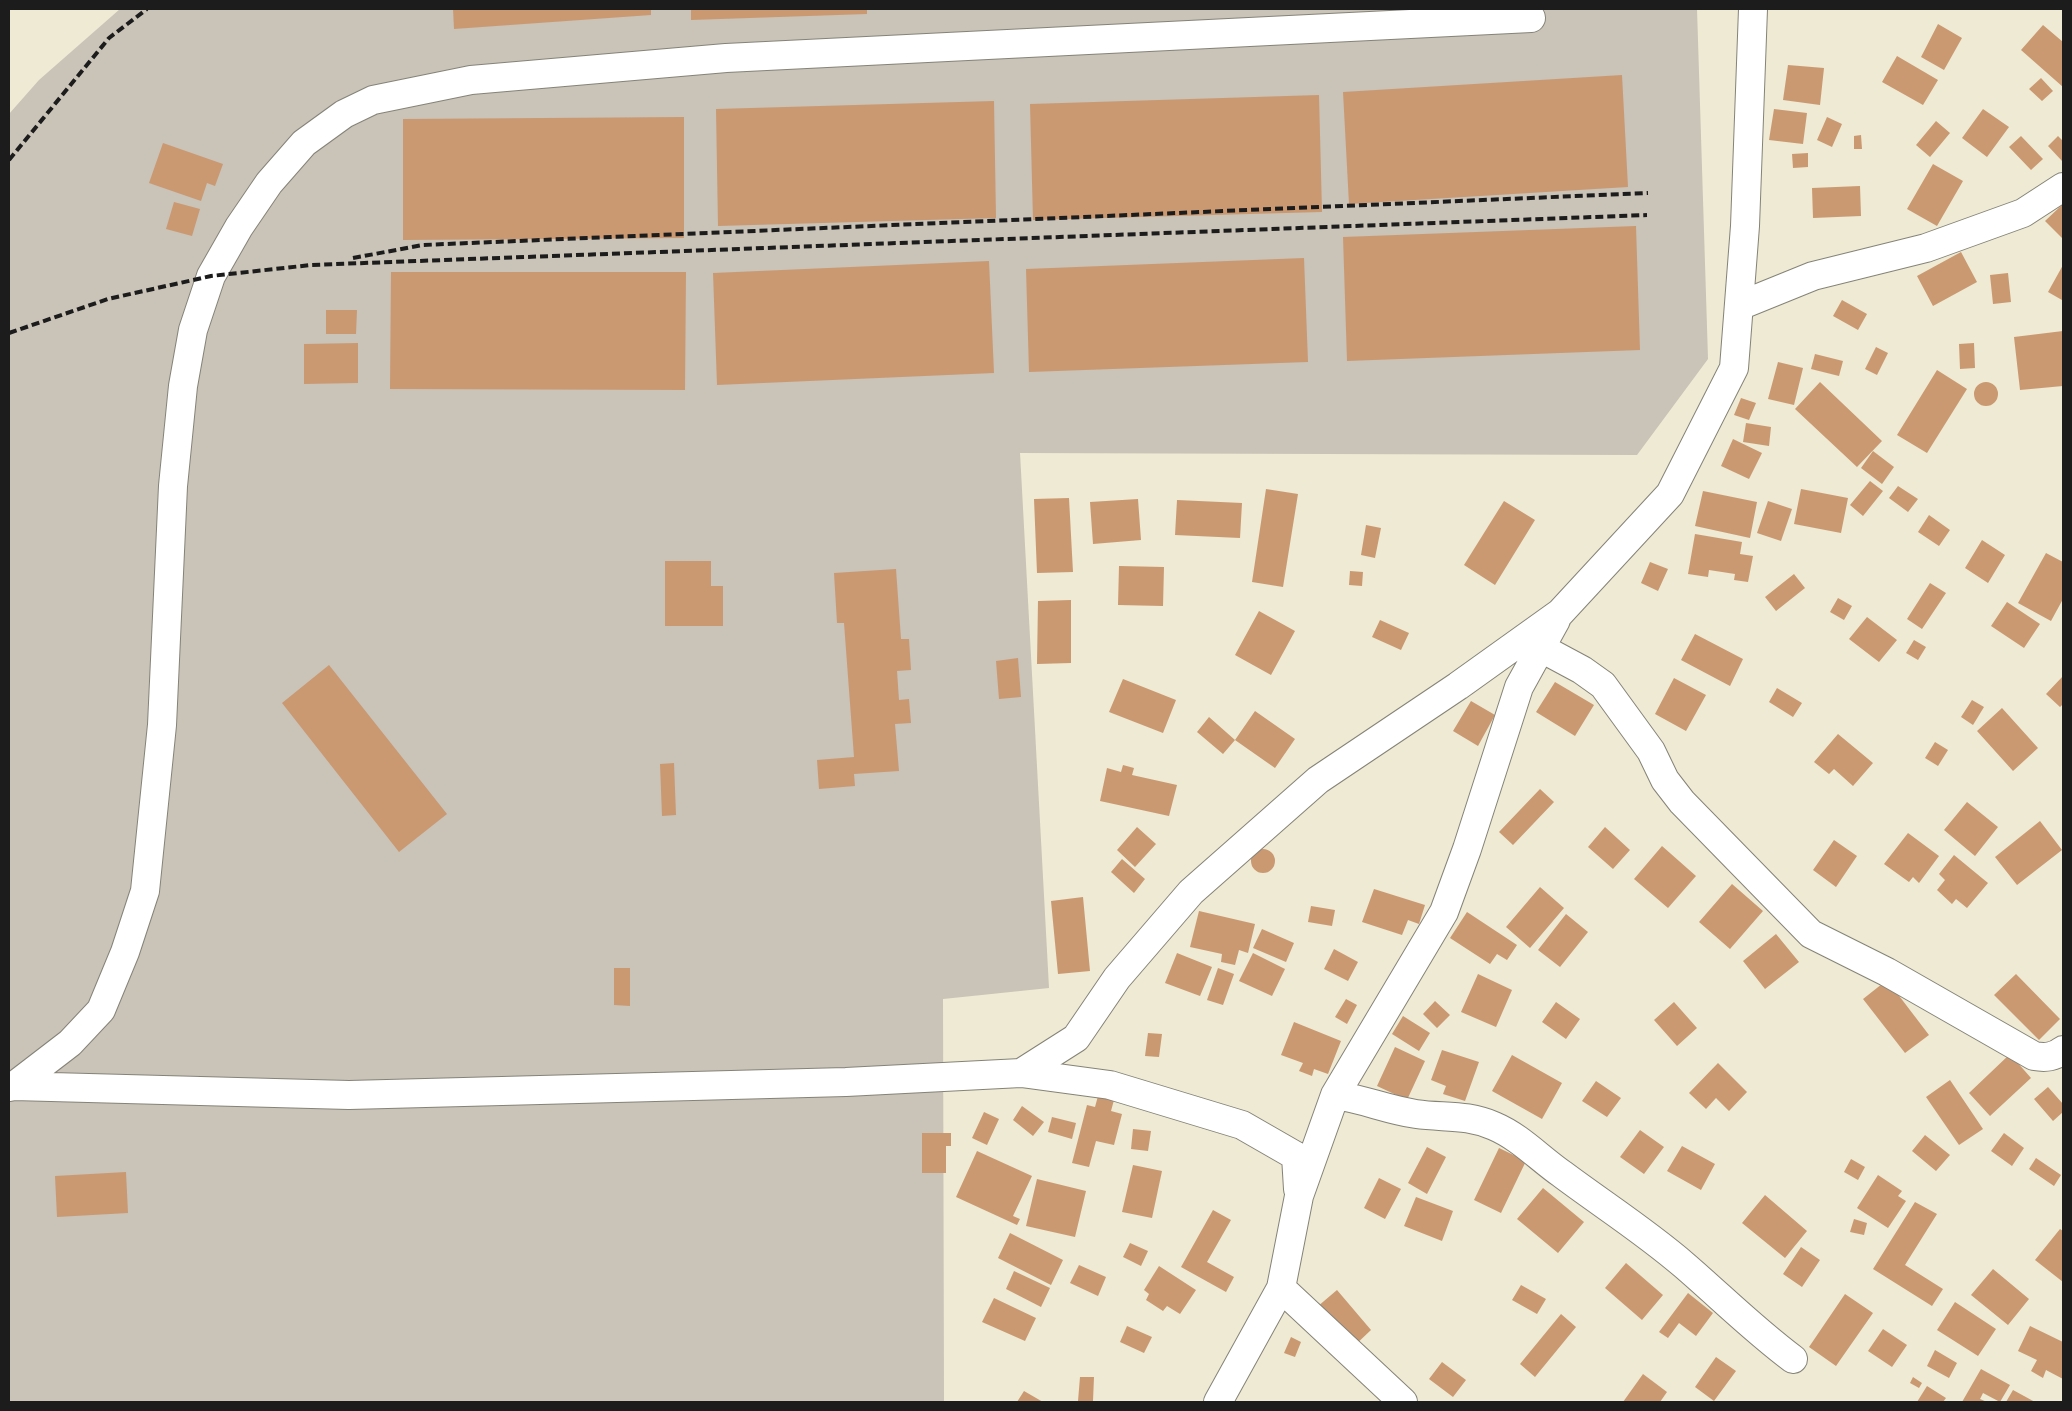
<!DOCTYPE html>
<html>
<head>
<meta charset="utf-8">
<style>
  body { margin:0 }
  #map { position:relative; width:2072px; height:1411px; overflow:hidden; background:#eeead3; font-family:"Old Standard TT",serif }
  canvas { display:block }
  .frame { position:absolute; inset:0; border:10px solid #1c1c1c; pointer-events:none }
</style>
</head>
<body>
<div id="map">
<canvas width="2072" height="1411"></canvas>
<div class="frame"></div>
</div>
<script>
const g = document.querySelector('canvas').getContext('2d');
g.lineJoin = 'round';
function fill(path, color) { g.fillStyle = color; g.fill(path, 'evenodd'); }
function trace(path, color, width, dash) { g.strokeStyle = color; g.lineWidth = width; g.lineCap = dash ? 'butt' : 'round'; g.setLineDash(dash || []); g.stroke(path); }
const industrial = new Path2D(`
  M120,9h1577l11,350 -71,96 -617,-2 29,535 -106,11 1,403h-935v-1288l30,-34z`);
const building = new Path2D(`
  M453,9h198v6l-197,14z
  M691,9h176v5l-176,6z
  M1938,24l24,14 -18,32 -23,-13z
  M2043,25l20,17v45l-42,-37z
  M1897,56l41,24 -15,25 -41,-23z
  M1788,65l36,3 -4,37 -37,-5z
  M1622,75l6,112 -279,17 -6,-112z
  M2041,78l12,13 -11,10 -13,-12z
  M1319,95l3,117 -289,8 -3,-116z
  M994,101l2,117 -278,8 -2,-117z
  M1774,109l33,4 -4,31 -34,-4z
  M1983,109l26,18 -22,30 -25,-19z
  M684,117v121l-281,2v-121z
  M1827,117l15,7 -10,23 -15,-7z
  M1936,121l14,12 -20,24 -14,-12z
  M1861,135l1,14h-8v-13z
  M2021,136l22,23 -12,11 -22,-23z
  M2058,136l5,5v21l-15,-16z
  M163,143l60,21 -8,22 -8,-3 -6,18 -52,-18z
  M1808,153v14l-15,1 -1,-14z
  M1933,164l30,17 -26,45 -30,-17z
  M1860,186l1,30 -48,2 -1,-30z
  M174,202l26,7 -8,27 -26,-7z
  M2063,204v35l-18,-18z
  M1636,226l4,124 -293,11 -4,-124z
  M1961,252l16,30 -44,24 -16,-30z
  M1304,258l4,104 -279,10 -3,-103z
  M989,261l5,112 -277,12 -4,-112z
  M2063,265v33l-1,2 -14,-8z
  M391,272h295l-1,118 -295,-1z
  M2008,273l3,29 -18,2 -3,-29z
  M1842,300l25,14 -9,16 -25,-14z
  M326,310h31l-1,24h-30z
  M2063,331v55l-43,4 -6,-53z
  M358,343v40l-54,1v-40z
  M1974,343l1,25 -15,1 -1,-25z
  M1876,347l12,6 -11,22 -12,-6z
  M1815,354l28,7 -4,15 -28,-7z
  M1778,362l25,6 -9,37 -26,-6z
  M1937,370l30,19 -40,64 -30,-18z
  M1820,382l62,59 -25,26 -62,-58z
  M1974 394a12 12 0 1 1 24 0a12 12 0 1 1-24 0Z
  M1741,398l15,5 -7,17 -15,-5z
  M1746,423l25,4 -2,19 -26,-4z
  M1733,439l29,14 -13,26 -28,-13z
  M1873,451l21,16 -12,17 -21,-16z
  M1870,481l13,10 -20,25 -13,-11z
  M1898,486l20,13 -10,13 -19,-14z
  M1266,489l32,5 -15,93 -31,-5z
  M1801,489l47,9 -7,35 -47,-9z
  M1703,491l54,11 -7,36 -55,-12z
  M1069,498l4,74 -36,1 -3,-74z
  M1138,499l3,41 -48,4 -3,-42z
  M1177,500l65,3 -2,35 -65,-3z
  M1504,501l31,19 -40,65 -31,-20z
  M1768,501l24,8 -11,32 -24,-8z
  M1929,515l21,15 -11,16 -21,-14z
  M1366,525l15,3 -6,30 -14,-3z
  M1695,534l47,8 -2,12 13,2 -5,26 -14,-2 1,-6 -26,-4 -1,7 -20,-3z
  M1982,540l23,15 -17,28 -23,-15z
  M2046,553l17,9v37l-12,22 -33,-18z
  M665,561h46v25h12v40h-58z
  M1650,562l18,7 -10,22 -17,-8z
  M1119,566l45,1 -1,39 -45,-1z
  M896,569l5,70h8l2,31 -14,1 2,29 10,-1 2,24 -16,1 4,47 -45,3 1,12 -36,3 -2,-29 37,-3 -10,-134h-7l-3,-50z
  M1350,571l13,1 -1,14 -13,-1z
  M1794,574l11,14 -29,23 -11,-14z
  M1930,583l16,10 -24,36 -15,-10z
  M1838,598l14,8 -8,14 -14,-8z
  M1071,600v63l-34,1 1,-63z
  M2007,602l33,22 -16,24 -33,-22z
  M1259,611l36,20 -24,44 -36,-20z
  M1867,617l30,23 -18,22 -30,-23z
  M1380,620l29,13 -8,17 -29,-13z
  M1695,634l48,25 -13,27 -49,-26z
  M1914,640l12,7 -8,13 -12,-7z
  M1018,658l3,39 -22,2 -3,-38z
  M329,665l118,149 -48,38 -117,-149z
  M2063,676v28l-3,3 -14,-13z
  M1674,678l32,17 -20,36 -31,-17z
  M1123,679l53,21 -13,33 -54,-21z
  M1555,682l39,23 -19,31 -39,-24z
  M1777,688l25,15 -9,14 -24,-15z
  M1972,700l12,7 -11,18 -12,-8z
  M1471,701l24,14 -17,31 -25,-15z
  M2002,708l36,40 -25,23 -36,-40z
  M1255,711l40,28 -20,29 -40,-28z
  M1209,717l26,23 -12,14 -26,-22z
  M1838,734l35,29 -20,23 -19,-17 -5,5 -15,-12z
  M1935,742l13,8 -10,16 -13,-8z
  M674,763l2,52 -14,1 -2,-52z
  M1123,765l11,3 -2,7 45,10 -8,31 -69,-15 7,-33 14,4z
  M1540,789l14,13 -41,43 -14,-13z
  M1967,802l31,25 -23,29 -31,-26z
  M2040,821l22,29 -45,35 -22,-28z
  M1137,827l19,17 -21,23 -18,-17z
  M1605,827l25,23 -17,19 -25,-22z
  M1908,833l31,23 -20,27 -6,-6 -4,5 -25,-18z
  M1834,840l23,16 -21,31 -23,-17z
  M1662,846l34,30 -28,32 -34,-29z
  M1251 861a12 12 0 1 1 24 0a12 12 0 1 1-24 0Z
  M1954,855l34,28 -21,25 -11,-9 -4,5 -15,-14 8,-10 -6,-6z
  M1122,859l23,20 -11,14 -23,-21z
  M1732,884l31,27 -33,38 -31,-27z
  M1540,887l24,21 -34,40 -24,-21z
  M1374,889l51,16 -6,19 -11,-4 -6,15 -40,-13z
  M1083,897l7,74 -32,3 -7,-73z
  M1311,906l24,4 -3,16 -24,-4z
  M1199,911l56,13 -7,29 -9,-3 -4,15 -14,-3 1,-8 -32,-7z
  M1467,912l50,33 -10,15 -10,-6 -7,10 -40,-26z
  M1566,914l22,18 -28,35 -22,-17z
  M1262,929l32,14 -8,19 -33,-14z
  M1776,934l23,28 -34,27 -22,-28z
  M1334,949l24,13 -10,19 -24,-12z
  M1177,953l35,14 -12,29 -35,-13z
  M1253,953l32,16 -13,27 -33,-15z
  M614,968h16v38l-16,-1z
  M1218,968l16,6 -11,31 -16,-5z
  M1478,974l34,16 -16,37 -35,-15z
  M2016,974l44,45 -21,21 -45,-45z
  M1887,980l42,55 -24,18 -42,-54z
  M1346,999l11,6 -10,19 -12,-7z
  M1435,1001l15,14 -13,13 -14,-14z
  M1556,1002l24,17 -14,20 -24,-17z
  M1674,1002l23,26 -20,18 -23,-26z
  M1403,1016l27,17 -11,18 -27,-17z
  M1294,1022l47,19 -13,33 -14,-5 -2,7 -13,-5 4,-8 -22,-8z
  M1148,1033l14,1 -3,23 -14,-1z
  M1395,1047l30,14 -18,39 -30,-14z
  M1442,1050l37,12 -14,39 -22,-7 3,-8 -15,-6z
  M2010,1054l21,24 -41,38 -21,-23z
  M1512,1055l50,28 -20,36 -50,-28z
  M1718,1063l29,29 -18,19 -13,-13 -10,11 -17,-16z
  M1950,1080l33,49 -24,16 -33,-48z
  M1596,1081l25,17 -14,19 -25,-16z
  M2048,1087l15,17v8l-10,9 -19,-22z
  M1098,1096l16,4 -3,11 11,3 -8,31 -18,-4 -7,26 -17,-4 15,-58 8,2z
  M1022,1106l22,16 -11,14 -20,-16z
  M984,1112l15,7 -12,26 -15,-7z
  M1052,1117l24,6 -4,16 -24,-7z
  M1133,1129l18,2 -3,20 -17,-2z
  M1640,1130l24,17 -20,27 -24,-17z
  M922,1133h29v13h-5v27h-24z
  M2004,1133l20,15 -12,18 -21,-15z
  M1925,1135l25,20 -14,16 -24,-20z
  M1682,1146l33,18 -14,26 -34,-19z
  M1427,1147l19,10 -19,37 -19,-11z
  M1499,1148l27,13 -25,52 -27,-13z
  M977,1151l55,25 -19,40 7,3 -3,6 -61,-28z
  M2036,1158l25,17 -7,11 -25,-17z
  M1851,1159l14,8 -7,13 -14,-8z
  M1133,1165l29,6 -10,47 -30,-6z
  M126,1172l2,41 -71,4 -2,-41z
  M1878,1175l24,16 -4,5 8,5 -18,27 -31,-20z
  M1379,1178l22,11 -16,30 -21,-11z
  M1037,1179l49,12 -11,46 -49,-11z
  M1543,1188l41,34 -26,31 -41,-34z
  M1765,1195l42,36 -22,27 -43,-35z
  M1416,1197l37,14 -11,30 -38,-15z
  M1915,1202l22,12 -32,51 38,24 -11,17 -59,-37z
  M1213,1210l18,10 -24,42 27,15 -8,15 -45,-25z
  M1854,1219l13,4 -3,12 -14,-3z
  M2060,1229l3,2v51l-28,-22z
  M1010,1233l53,27 -12,25 -53,-27z
  M1130,1243l18,8 -7,15 -18,-9z
  M1801,1247l19,13 -18,27 -19,-13z
  M1626,1263l37,32 -21,25 -37,-32z
  M1079,1265l27,12 -8,19 -28,-13z
  M1159,1266l37,24 -16,24 -13,-8 -4,5 -17,-11 3,-6 -5,-4z
  M1993,1269l36,30 -21,26 -37,-30z
  M1014,1271l36,17 -9,19 -35,-18z
  M1521,1285l25,14 -9,15 -25,-14z
  M1337,1290l34,40 -19,18 -35,-41z
  M1688,1293l25,20 -17,23 -17,-13 -11,15 -9,-6z
  M1845,1294l28,19 -37,53 -27,-19z
  M994,1298l42,20 -11,23 -43,-19z
  M1955,1302l41,27 -18,27 -41,-26z
  M1561,1314l15,13 -41,50 -15,-13z
  M1127,1326l25,11 -8,16 -24,-11z
  M2030,1326l33,16v37l-17,-9 -3,8 -12,-7 6,-11 -19,-9z
  M1883,1329l24,16 -15,22 -24,-16z
  M1291,1337l10,5 -6,15 -11,-4z
  M1935,1350l22,13 -8,15 -22,-12z
  M1716,1357l20,14 -22,30 -19,-14z
  M1442,1362l24,18 -13,17 -24,-18z
  M1981,1369l29,16 -10,17 -17,-9 -3,6 7,3h-25z
  M1643,1374l24,18 -7,10h-37z
  M1080,1377h14l-1,24h-15z
  M1913,1377l9,6 -3,5 -9,-5z
  M1927,1386l19,12 -3,4h-26z
  M2013,1390l22,12h-29z
  M1024,1391l19,11h-26z`);
const minor = new Path2D(`
  M1739,306l74,-30 113,-28 97,-35 40,-26
  M1541,648l41,22 21,15 48,66 14,29 17,22 129,132 76,38 147,84c12,2 20,1 29,-6
  M1021,1073l89,12 132,40 54,31 2,33
  M14,1086l335,9 497,-13 175,-9 55,-35 41,-60 74,-86 127,-112 140,-94 102,-73 110,-119 64,-126 11,-142 8,-217
  M9,1087l5,-1 56,-43 31,-33 24,-58 20,-61 17,-166 11,-239 10,-100 10,-56 18,-54 28,-49 30,-44 35,-40 40,-29 29,-14 98,-20 255,-22 805,-40
  M1335,1095c28,4 53,15 81,19 28,4 51,0 78,12 26,11 45,32 68,48 40,30 84,58 122,91 36,31 70,65 109,94
  M1281,1288l122,114
  M1218,1402l63,-114 18,-92 36,-101 109,-183 23,-63 52,-162 37,-67`);
const rail = new Path2D(`
  M9,160l100,-122 38,-29
  M353,258l70,-13 1225,-52
  M9,333l99,-34 103,-23 100,-11 1336,-50`);
fill(industrial, '#c9c3b8');
fill(building, '#ca9971');
trace(minor, '#858378', 30);
trace(minor, '#fff', 28);
trace(rail, '#1c1c1c', 4, [8, 4]);
</script>
</body>
</html>
